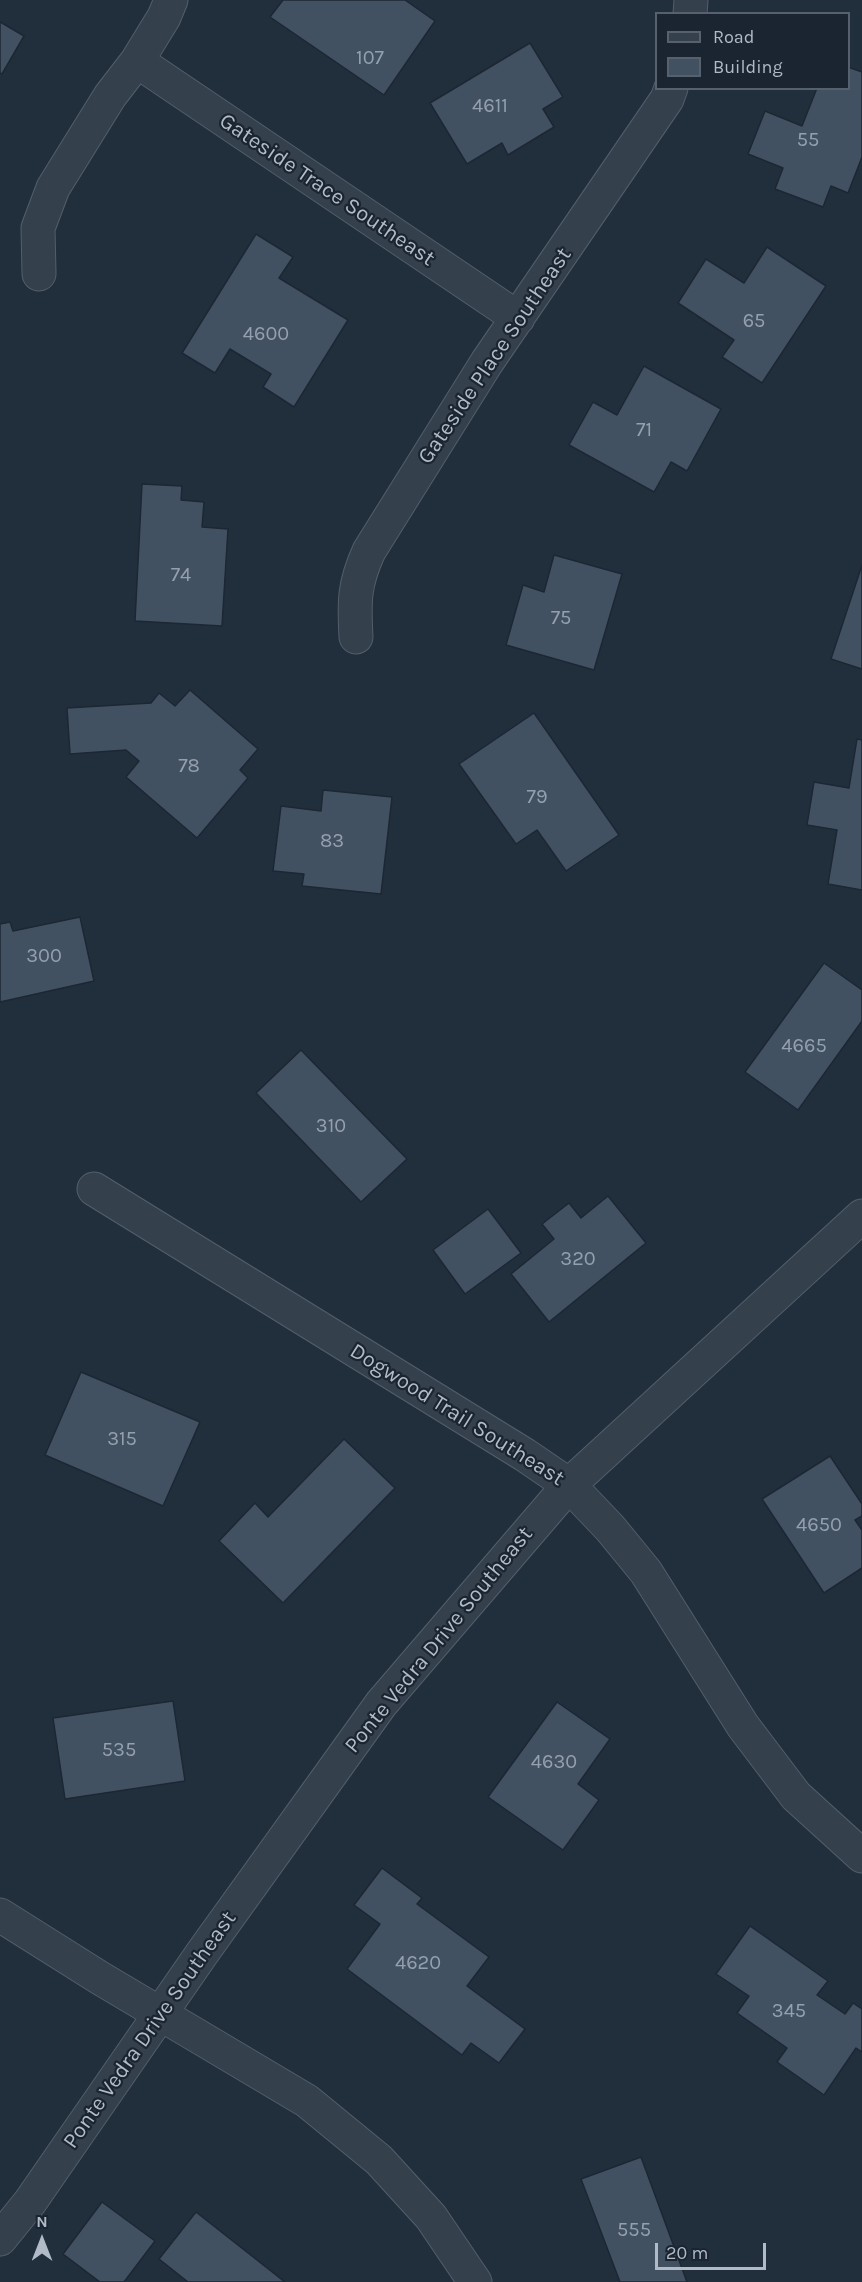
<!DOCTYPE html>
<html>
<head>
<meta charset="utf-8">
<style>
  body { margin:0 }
  #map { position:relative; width:862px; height:2282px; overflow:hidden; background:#212f3d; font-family:Karla,sans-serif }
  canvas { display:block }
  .legend { position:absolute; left:655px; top:12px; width:195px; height:78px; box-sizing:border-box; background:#1b2532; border:2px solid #57616e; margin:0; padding:8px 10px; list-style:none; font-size:18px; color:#b1bbc8 }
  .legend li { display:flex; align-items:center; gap:12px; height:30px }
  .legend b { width:30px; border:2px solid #57616e }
  .north { position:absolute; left:12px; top:2210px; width:60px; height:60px; -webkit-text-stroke:4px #1b2532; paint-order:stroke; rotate:0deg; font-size:16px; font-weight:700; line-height:24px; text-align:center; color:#b1bbc8 }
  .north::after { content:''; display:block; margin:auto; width:21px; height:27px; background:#b1bbc8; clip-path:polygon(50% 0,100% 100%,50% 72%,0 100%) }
  .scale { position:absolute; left:655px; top:2243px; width:111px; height:27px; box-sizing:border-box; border:3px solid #b1bbc8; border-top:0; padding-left:8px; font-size:18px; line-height:21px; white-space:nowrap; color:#b1bbc8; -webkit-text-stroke:4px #1b2532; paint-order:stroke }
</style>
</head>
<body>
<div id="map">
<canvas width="862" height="2282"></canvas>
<ul class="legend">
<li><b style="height:8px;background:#35404d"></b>Road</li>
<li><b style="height:16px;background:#425161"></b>Building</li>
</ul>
<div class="north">N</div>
<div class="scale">20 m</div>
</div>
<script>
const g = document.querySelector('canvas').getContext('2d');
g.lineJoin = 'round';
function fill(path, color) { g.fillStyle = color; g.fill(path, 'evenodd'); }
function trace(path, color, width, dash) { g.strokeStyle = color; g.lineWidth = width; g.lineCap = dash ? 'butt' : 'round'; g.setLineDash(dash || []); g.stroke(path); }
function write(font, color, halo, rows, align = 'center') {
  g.font = font + ' Karla,sans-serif'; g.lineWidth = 4.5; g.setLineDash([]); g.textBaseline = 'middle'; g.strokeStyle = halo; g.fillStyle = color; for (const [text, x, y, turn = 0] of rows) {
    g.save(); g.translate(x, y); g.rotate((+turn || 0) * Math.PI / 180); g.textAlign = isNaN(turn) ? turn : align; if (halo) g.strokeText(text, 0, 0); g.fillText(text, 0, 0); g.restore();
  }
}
const building = new Path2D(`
  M283,0h122l30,21 -51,74 -114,-78z
  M0,22l24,14 -22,38 -2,-1z
  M530,43l33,54 -20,12 11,18 -46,28 -6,-12 -35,21 -37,-61z
  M848,67l14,5v85l-14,36 -17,-7 -8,21 -48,-18 8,-21 -35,-14 17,-43 37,15 15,-38h31z
  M256,234l37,23 -14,21 69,42 -54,87 -31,-20 8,-13 -41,-25 -15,24 -33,-20z
  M767,247l59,39 -64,97 -40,-26 12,-17 -56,-37 28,-44 38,24z
  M644,366l77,43 -34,62 -16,-9 -17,30 -85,-47 24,-43 24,13z
  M142,484l40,2 -1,14 23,2 -2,25 26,2 -6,97 -87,-5z
  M554,555l68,19 -28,96 -88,-25 17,-60 21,7z
  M862,565v104l-31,-10z
  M190,690l68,59 -18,21 8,8 -51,60 -71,-61 13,-16 -13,-11 -56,4 -3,-46 84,-5 8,-10 16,13z
  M534,713l85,122 -53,36 -29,-41 -21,14 -57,-80z
  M857,739l5,1v150l-34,-6 9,-54 -30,-5 7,-43 35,6z
  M323,790l69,7 -11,97 -79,-8 2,-12 -31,-3 8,-65 40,5z
  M80,917l14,64 -94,21v-78l10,-2 3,9z
  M824,963l38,27v31l-64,89 -53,-38z
  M301,1050l106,109 -46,43 -105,-109z
  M608,1196l38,47 -97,79 -38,-48 43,-35 -12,-15 27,-21 12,15z
  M488,1209l33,44 -56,41 -32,-44z
  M81,1372l119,50 -37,84 -118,-51z
  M344,1439l51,49 -112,115 -64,-62 36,-38 13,14z
  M830,1456l32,48v12l-7,4 7,10v38l-38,25 -62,-94z
  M173,1701l12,80 -120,18 -12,-81z
  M557,1702l53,37 -32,45 21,16 -36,50 -75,-53z
  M382,1868l40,30 -5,6 72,53 -22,29 58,43 -26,34 -28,-20 -9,12 -115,-86 33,-45 -26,-19z
  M750,1926l78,55 -11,14 28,19 8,-11 9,6v43l-6,-4 -32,47 -47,-33 10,-14 -50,-35 12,-17 -33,-22z
  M641,2157l46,125h-67l-39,-103z
  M102,2202l53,39 -31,41h-24l-37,-28z
  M196,2212l89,70h-97l-29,-23z`);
const minor = new Path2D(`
  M690,14l1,-14
  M137,61l381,257
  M39,274l-1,-46 15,-40 57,-92 27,-35 27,-44 7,-17
  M356,637c-2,-36 -2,-53 13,-86l118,-189 180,-263 4,-11
  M94,1189l431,266 44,30 41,43 36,44 97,154 53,70 66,60
  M0,1915l100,63 207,123 72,59 52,57 44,65
  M0,2239l30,-37 173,-250 178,-248 188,-219 293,-269`);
const numberNames = [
  ["107",370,58],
  ["4611",490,106],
  ["55",808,140],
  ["65",754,321],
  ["4600",266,334],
  ["71",644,430],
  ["74",181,575],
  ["75",561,618],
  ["78",189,766],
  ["79",537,797],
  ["83",332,841],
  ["300",44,956],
  ["4665",804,1046],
  ["310",331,1126],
  ["320",578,1259],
  ["315",122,1439],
  ["4650",819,1525],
  ["535",119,1750],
  ["4630",554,1762],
  ["4620",418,1963],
  ["345",789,2011],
  ["555",634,2230]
];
const streetNames = [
  ["Gateside Trace Southeast",327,190,34],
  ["Gateside Place Southeast",495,356,-56],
  ["Dogwood Trail Southeast",457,1415,32],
  ["Ponte Vedra Drive Southeast",439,1640,-51],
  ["Ponte Vedra Drive Southeast",150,2030,-55]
];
fill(building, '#425161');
trace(building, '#1d2734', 1.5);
trace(minor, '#545e6b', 35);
trace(minor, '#35404d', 33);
write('20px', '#95a0ae', null, numberNames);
write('22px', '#b1bbc8', '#1b2532', streetNames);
</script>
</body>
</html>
